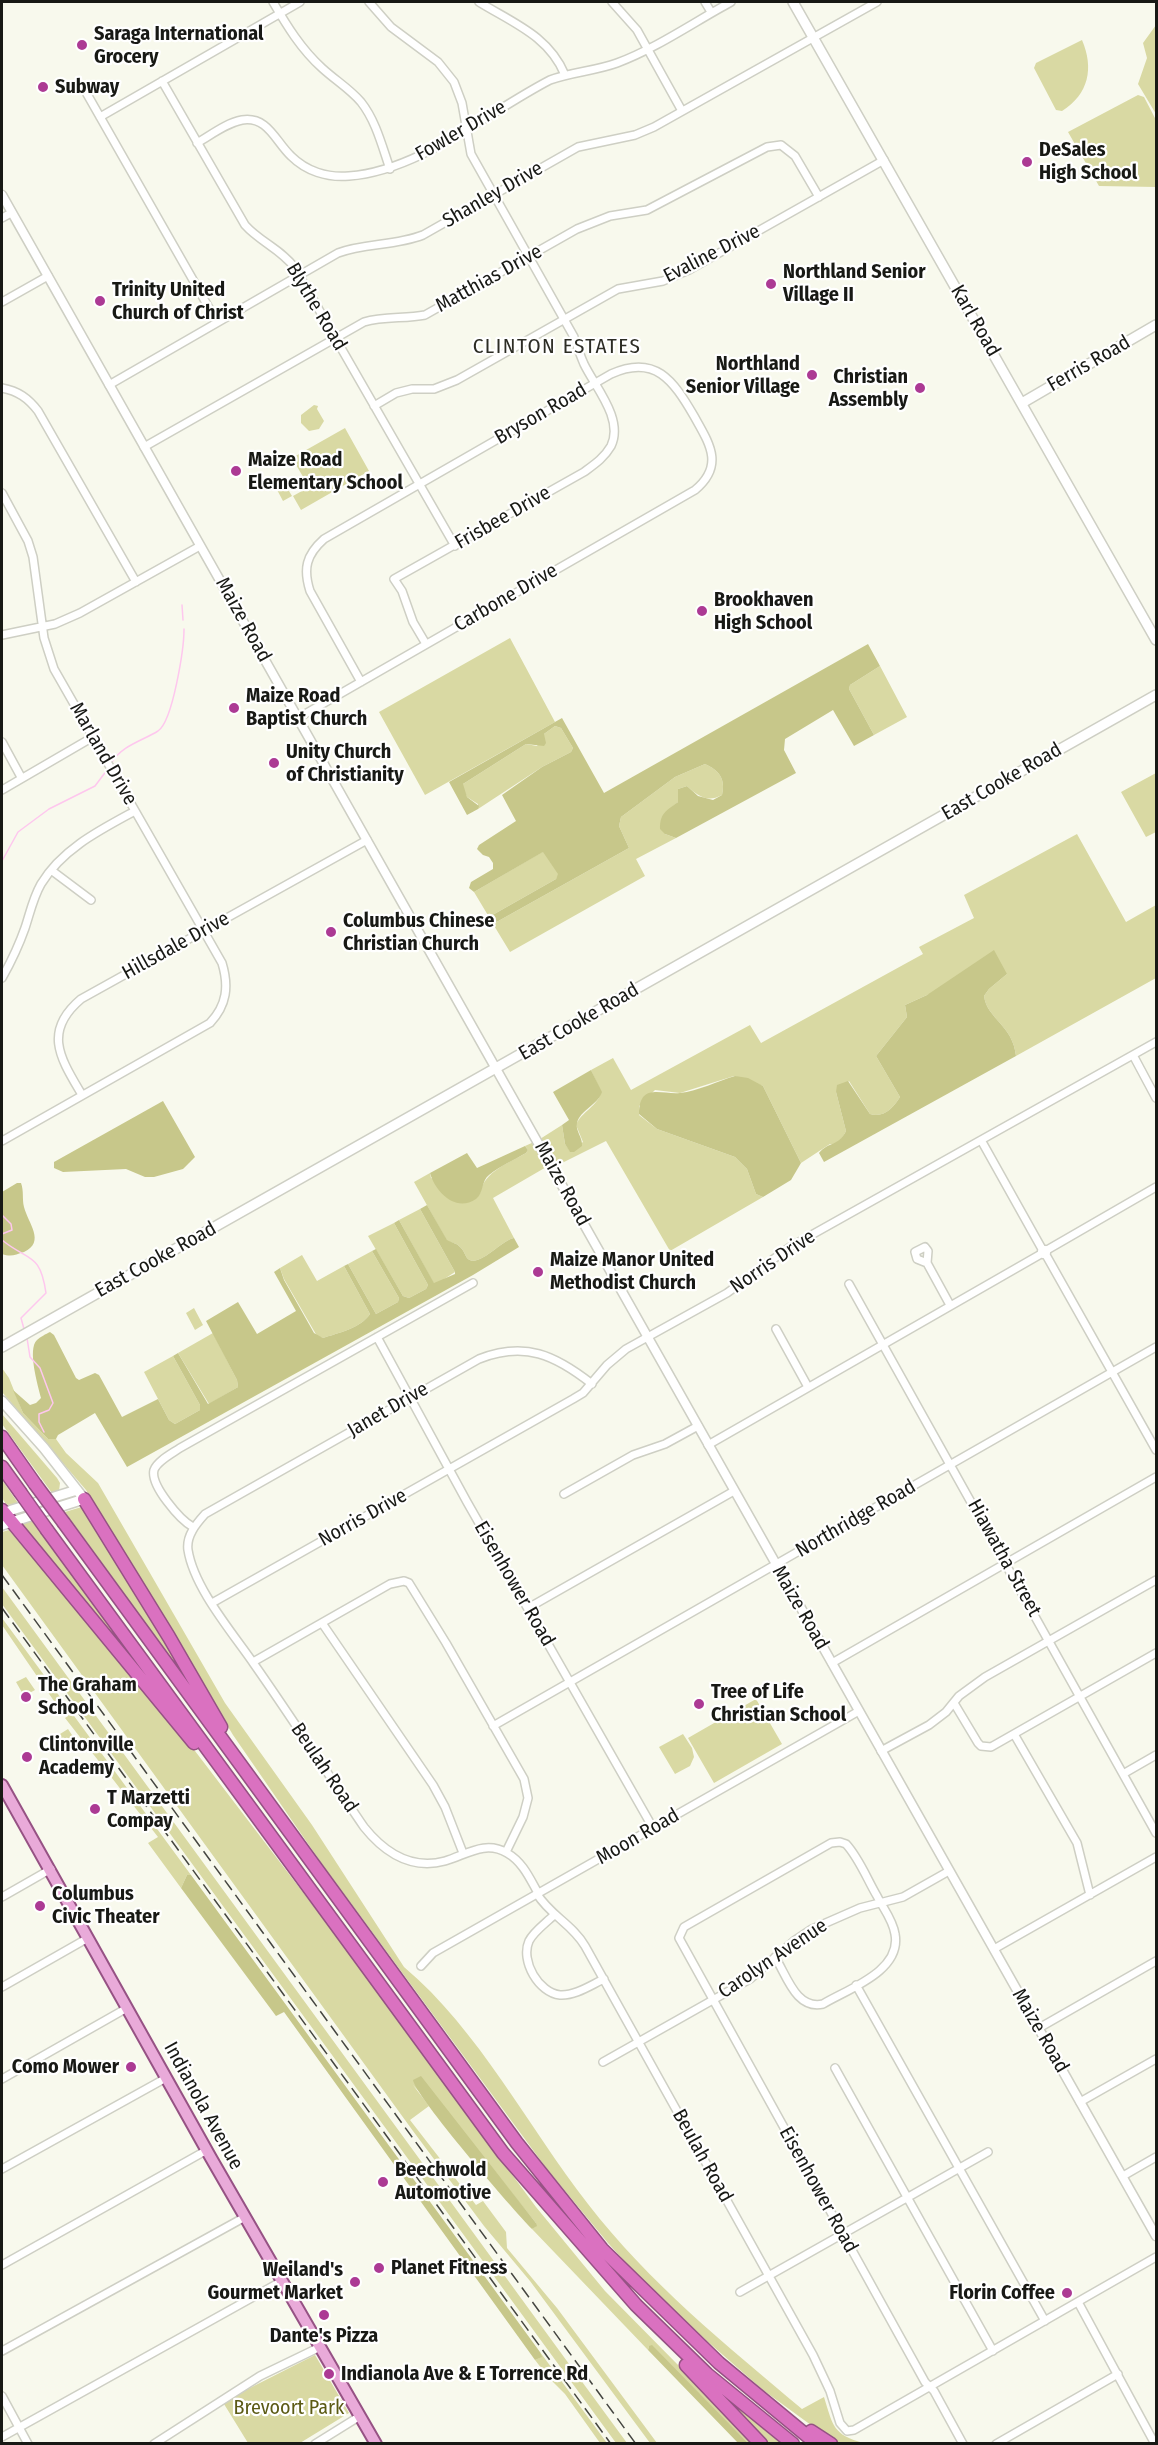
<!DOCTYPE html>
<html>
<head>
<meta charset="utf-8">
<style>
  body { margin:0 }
  #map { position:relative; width:1158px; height:2445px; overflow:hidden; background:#f8f9ed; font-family:"Fira Sans Condensed",sans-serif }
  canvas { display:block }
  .frame { position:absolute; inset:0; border:3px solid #181915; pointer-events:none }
</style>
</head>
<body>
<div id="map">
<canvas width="1158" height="2445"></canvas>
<div class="frame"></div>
</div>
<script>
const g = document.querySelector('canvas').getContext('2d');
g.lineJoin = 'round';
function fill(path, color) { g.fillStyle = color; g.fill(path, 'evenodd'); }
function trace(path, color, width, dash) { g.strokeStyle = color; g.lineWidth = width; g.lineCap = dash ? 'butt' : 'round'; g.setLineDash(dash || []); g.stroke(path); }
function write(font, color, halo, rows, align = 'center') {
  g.font = font + ' "Fira Sans Condensed",sans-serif'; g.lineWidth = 4.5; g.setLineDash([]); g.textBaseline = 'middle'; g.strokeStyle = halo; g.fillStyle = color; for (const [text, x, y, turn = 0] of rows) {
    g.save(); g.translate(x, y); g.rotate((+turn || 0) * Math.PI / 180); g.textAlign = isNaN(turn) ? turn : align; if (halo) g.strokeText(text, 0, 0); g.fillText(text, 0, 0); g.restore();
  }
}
const green = new Path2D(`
  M1156,25v89l-18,-30 9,-26 -4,-15z
  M1082,40c12,28 7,54 -20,71l-6,-1 -22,-42 2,-5z
  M1138,95l6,2 12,23v67l-57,-1 -31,-54z
  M314,405l4,1 -1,3 7,12 -5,8 -10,2 -8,-8v-8z
  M345,428l24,43 -68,39 -8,-14 16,-9 -17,-29z
  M283,481l9,15 -9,5 -8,-15z
  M510,638l45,84 -130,73 -46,-83z
  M880,666l27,51 -33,18 -25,-46 1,-4z
  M555,726l6,2 12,20 -2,4 -29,15 -64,42v-5l-11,-7 -5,-10 1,-3 63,-40 11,2 7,-12z
  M705,764c14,6 21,15 17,31 -15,8 -24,1 -35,-9l-9,3v13l-5,4 -8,28 11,4 -40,21 9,17 -135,76 -17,-28 136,-76 -10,-22 2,-9 54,-40z
  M1156,773v59l-10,5 -25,-45z
  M1077,834l49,88 30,-17v73l-140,78c-3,-31 -29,-37 -32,-60l5,-7 18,-15 -80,21 -22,10 2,12 -31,39 24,41c-7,11 -16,21 -30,17l-21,-33 -13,11 10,39c-4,7 -7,14 -16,13l-29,19 -38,-77 -29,-10 -54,17 -25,-3 -16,16v9l18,14 78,28 12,12 9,25 7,3 -93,54 -64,-110 -50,25 -16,-27 22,-14 3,19 5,7 13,-9 -7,-17c5,-13 22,-19 25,-33l-10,-22 22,-12 18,32 119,-65 11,18 162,-89 -4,-7 55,-29 -10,-23z
  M544,851l15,23 -3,5 -67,38 -15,-25z
  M534,1142l14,24 -55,32 21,40c-11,1 -35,30 -46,21 -3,-3 -4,-9 -8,-12 -3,-4 -8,-4 -13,-6l-33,-59 16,-9 1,5 49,15c5,-22 27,-29 46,-40l2,-3 -3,-4z
  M420,1209l35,63 -17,11 -4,1 -35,-64z
  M394,1223l34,62 -2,4 -17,9 -6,-2 -35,-60z
  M372,1251l27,47 -1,4 -22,12 -28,-50z
  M302,1255l15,26 27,-15 26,48c-9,14 -32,19 -47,24l-6,-2 -33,-57 -4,-11z
  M194,1308l9,17 -8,5 -9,-17z
  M213,1333l24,47 1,7 -29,17 -31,-51z
  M173,1356l27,49v5l-25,14 -6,-4 -25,-48z
  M2,1368l7,10 14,35 25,26h8l10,14 32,30 127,220 87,122 92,142c75,63 124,160 184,237 60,78 139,142 214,205l22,-12c9,29 9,38 40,46h-25l-9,-4 -67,-49 -56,-49 -70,-66 -29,-32 -61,-74 -225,-305 -89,-129 -147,-245 -84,-98z
  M2,1414l55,64 3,5 -1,8 -7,2 -50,-69z
  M2,1480l16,23 -10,2c-8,-5 -7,-15 -6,-25z
  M85,1506l112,188 -132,-182z
  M32,1521l107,146 -122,-141z
  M9,1530l157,183 152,199 218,295 69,84 150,152h-7l-99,-97 -1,4 -116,-121 4,-3v-3l-37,-46 -86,-92 16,21 -19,14 66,85 7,-4 23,31 1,16 50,60 100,135h-7l-120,-162 -46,-55 -71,-95 -411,-566v-33z
  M2,1587l578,792 47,64h-11l-614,-839z
  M2,1618l189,257h-4l-6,13 -33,-45 10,-6 -93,-119 3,-2 -9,-13 -3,1 -54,-79z
  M26,1677l9,13 -11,6 -8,-14z
  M756,1699l26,45 -68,39 -26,-45z
  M68,1729l6,9 -17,10 -5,-9z
  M683,1734l9,14 2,9 -4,9 -15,8 -16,-27z
  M540,2352l67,91h-7l-35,-49 -16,-16 -14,-18 6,-3z
  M315,2355l34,58 -49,30h-52l-24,-39 18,-12z
  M722,2396l61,47h-18z`);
const forest = new Path2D(`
  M868,644l12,22 -30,19 -1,4 25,46 -20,11 -21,-36 -48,29 -1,11 12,23 -120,65 -11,-4 -5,-5c0,-16 6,-18 18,-27v-13l9,-3 11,10 15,4 9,-5c4,-16 -3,-25 -17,-31l-30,13 -54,40 -2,9 10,22 -136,76 -4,-7 67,-38 2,-5 -15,-22 -69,40 -5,-4 2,-6 22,-13v-6l-4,-6 -6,-2 -6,-6 2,-4 37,-24 -14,-26 40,-28 29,-15 2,-4 -12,-20 -6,-2 -11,8 2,9 -2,3 -18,-2 -63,40 4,13 12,9 -1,3 -11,6 -18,-33 113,-64 42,75z
  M994,950l13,24 -18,15 -5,7c3,23 29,29 32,60l-192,106 -5,-9c10,-12 19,-6 27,-22l-10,-39 1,-7 11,-4 22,33c14,4 23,-6 30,-17l-24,-41 31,-39 -2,-12 22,-10z
  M591,1070l11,22c-4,13 -22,18 -25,31 -2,7 6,15 5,23l-8,6h-4l-5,-8 -3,-19 7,-5 -16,-28z
  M735,1076l13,2 15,8 38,77 -10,17 -28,17 -7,-3 -9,-25 -12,-12 -78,-28 -18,-15c0,-32 23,-19 41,-21 18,-2 38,-12 55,-17z
  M163,1101l32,56 -12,12 -29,8h-9l-19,-8 -63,3 -9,-4v-6z
  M525,1146l3,4 -2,3c-12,7 -26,13 -37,22 -8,6 -5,18 -13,24 -21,14 -41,-8 -46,-26l37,-20 10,15z
  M17,1183h4c3,8 1,16 3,24 4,16 22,35 0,45 -9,3 -13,5 -22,2v-62z
  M427,1205l20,35c5,3 10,3 13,7 4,3 5,9 8,12 11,9 35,-20 46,-21l5,9 -46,28 -346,192 -32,-54 -37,22 -2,4h-8l-25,-26 -10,-23 17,15 6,-2 5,-5c-3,-12 -14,-49 -4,-58 3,-3 9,-6 13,-8l4,3 22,43 3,2 16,-7 4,2 23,42 36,-18 11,21 6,4 25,-14v-5l-27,-49 5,-3 30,51 30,-17 -1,-7 -31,-59 32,-19 19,32 39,-23 -22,-39 6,-4 4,12 30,53 9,5c15,-5 38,-10 47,-24l-26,-48 4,-2 28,50 22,-12 1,-4 -27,-47 4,-2 27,47 6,2 17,-9 2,-4 -34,-62 5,-3 35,63 21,-9v-2l-35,-63z
  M187,1875h4l349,477 2,5 -7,3 -251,-348 -8,4 -95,-128z
  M421,2076l115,147 1,3 -5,3c-18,-18 -117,-133 -119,-149z
  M652,2345l96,98h-10l-90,-93 1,-4z`);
const stream = new Path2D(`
  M182,605l1,15
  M112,762c11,-17 30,-21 46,-31 15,-10 26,-83 26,-102
  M2,861l16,-29 31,-23 46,-23 12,-16
  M2,1215l9,9 1,6 -10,4
  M2,1240c27,22 38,12 44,53l-25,25 3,11
  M27,1338l3,19 10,11 13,35 -4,7 -10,4v8l5,10`);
const minor = new Path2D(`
  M273,2c14,24 28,47 49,66 13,12 28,21 39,34 15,19 21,44 29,67
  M369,2l22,25 47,35 16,20 8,21 9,51 103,183c3,9 6,18 10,27 11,23 40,55 27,82 -7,12 -16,18 -27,26l-190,107 8,12 11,31 13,22
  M479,2c34,21 70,34 86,73
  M612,2l25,28 45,81
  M705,2l6,10
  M162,81l83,144c15,17 36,24 50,43l160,278
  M83,87l134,235
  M100,117l200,-115
  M197,143c14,-8 29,-20 45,-23 26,-4 33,21 49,36 15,15 36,22 58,20 70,-5 139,-64 201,-96 22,-8 45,-9 67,-17 40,-15 77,-41 114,-61
  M2,218l9,-5
  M2,302l46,-26
  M109,385l229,-132c27,-10 57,-7 85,-18l155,-88 57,-12 19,-8 223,-125
  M2,388c16,3 26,10 36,23l98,171
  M374,406l22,-13 16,-4h22l23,-9 161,-91 45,-8 26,-11 195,-110
  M144,447l220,-125c20,-6 41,-3 61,-7l152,-86 33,-13 37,-6 120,-63 14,-2 14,11 24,41
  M2,493l26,48 5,16 11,81 10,31 168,294c7,23 5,42 -12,60l-208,118
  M2,635l53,-11 25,-11 120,-67
  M298,718l397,-228c30,-25 14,-47 -1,-74 -21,-36 -39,-62 -83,-42l-287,165c-18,16 -21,30 -14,52l51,91
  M2,742l19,35
  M2,790l91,-53
  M51,870l40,30
  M2,978c9,-16 17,-33 23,-50 5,-15 8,-30 16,-44 21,-35 59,-54 94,-73
  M1133,1055l23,43
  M82,1095c-21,-36 -40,-63 -1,-96l286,-159
  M981,1140l61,109
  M1047,1250l109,-63
  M1046,1255l110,195
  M927,1263l-10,-4 -2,-7 10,-5 3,4 -1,12 23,42
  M849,1284l307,549
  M776,1329l32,58
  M377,1337l90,165 186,326
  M708,1445l333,-191 5,1 1,-5 -5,-1 -1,5
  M564,1494l69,-39 32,-11 33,-18
  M193,1527c-13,-7 -43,-42 -39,-57 3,-9 19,-17 26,-22l293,-165
  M212,1603l361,-204 10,-6 24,-28 19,-16 101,-56 63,-46 366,-205
  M528,1608l206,-117
  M322,1623l111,162 12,22 18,46
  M253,1662l137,-78 14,-3 5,2 37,60 78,136 4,19 -5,19 -17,35
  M832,1663l324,-186
  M954,1703l24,40 3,3 10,1 165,-94
  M493,1726l663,-379
  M1014,1734l63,109 13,52
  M881,1751l48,-26 17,-13 13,-16 26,-19 171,-97
  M1123,1774l33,-19
  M538,1893c-8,-14 -15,-31 -31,-40 -22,-13 -41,2 -62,8 -34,9 -61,-9 -81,-34 -37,-54 -72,-109 -110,-163 -22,-32 -60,-76 -66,-114 -2,-14 8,-26 17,-36l274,-155c46,-18 76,-4 113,25
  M537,1894c13,21 36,31 48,52l228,409 17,36 10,32 7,8 7,-1 302,-173
  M2,1897l49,-28
  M554,1915c-8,8 -20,16 -25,26 -9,20 10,52 31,54 15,1 31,-10 44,-16
  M994,1949l162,-92
  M775,1957c12,19 21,53 48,47 25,-15 79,-33 72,-70 -2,-14 -12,-26 -18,-38 -10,-17 -18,-38 -31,-52l-6,-2 -9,1 -147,84 -5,11 246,444 9,9 29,53
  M421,1966l12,-13 426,-242
  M856,1985l189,336
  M2,1987l86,-49
  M1039,2028l117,-67
  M603,2062l147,-83 44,-38 18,-12 48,-21 43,-11 46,-26
  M835,2068l158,283
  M2,2079l125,-71
  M1080,2102l76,-43
  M2,2169l164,-91
  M1123,2176l33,-19
  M2,2265l205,-115
  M740,2292l248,-140
  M1078,2302l77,142
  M2,2351l243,-134
  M2,2396l26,48
  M2,2437l280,-156
  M154,2444l106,-68 60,-29
  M315,2444l45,-28
  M996,2444l122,-70`);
const tertiary = new Path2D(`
  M2,195l1154,2041`);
const secondary = new Path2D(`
  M793,2l363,638
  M1022,403l134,-78
  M2,1347l1154,-652
  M2,1401l42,47 40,51 -82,26
  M2,1513l75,-23`);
const primary = new Path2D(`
  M2,1785l209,373 165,286`);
const motorway = new Path2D(`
  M2,1437l33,47
  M2,1467l18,25
  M84,1499l85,138 52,90
  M2,1510l192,233
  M64,1523l453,620 85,106 117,114 98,81
  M47,1530l456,623 133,152 71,69 86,70
  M686,2365l75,79
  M811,2431l20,13`);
const rail = new Path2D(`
  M2,1575l634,869
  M2,1608l609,836`);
const motorwayBridge = new Path2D(`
  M35,1484l29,39
  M20,1492l27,38`);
const markers = [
  [82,45,6,"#ac3a94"],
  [43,87,6,"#ac3a94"],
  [1027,162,6,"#ac3a94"],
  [771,284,6,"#ac3a94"],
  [100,301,6,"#ac3a94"],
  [812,375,6,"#ac3a94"],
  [920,388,6,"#ac3a94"],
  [236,471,6,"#ac3a94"],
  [702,611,6,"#ac3a94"],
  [234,708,6,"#ac3a94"],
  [274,763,6,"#ac3a94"],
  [331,932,6,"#ac3a94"],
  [538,1272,6,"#ac3a94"],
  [26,1697,6,"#ac3a94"],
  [699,1704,6,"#ac3a94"],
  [27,1757,6,"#ac3a94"],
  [95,1809,6,"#ac3a94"],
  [40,1906,6,"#ac3a94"],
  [131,2067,6,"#ac3a94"],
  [383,2182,6,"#ac3a94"],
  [379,2268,6,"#ac3a94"],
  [355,2282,6,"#ac3a94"],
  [1067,2293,6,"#ac3a94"],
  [324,2315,6,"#ac3a94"],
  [329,2374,6,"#ac3a94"]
];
const poiNames = [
  ["Saraga International",94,34],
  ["Grocery",94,57],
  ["Subway",55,87],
  ["DeSales",1039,150],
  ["High School",1039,173],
  ["Northland Senior",783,272],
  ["Village II",783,295],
  ["Trinity United",112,290],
  ["Church of Christ",112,313],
  ["Northland",800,364,"right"],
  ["Senior Village",800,387,"right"],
  ["Christian",908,377,"right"],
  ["Assembly",908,400,"right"],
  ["Maize Road",248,460],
  ["Elementary School",248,483],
  ["Brookhaven",714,600],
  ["High School",714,623],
  ["Maize Road",246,696],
  ["Baptist Church",246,719],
  ["Unity Church",286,752],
  ["of Christianity",286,775],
  ["Columbus Chinese",343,921],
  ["Christian Church",343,944],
  ["Maize Manor United",550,1260],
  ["Methodist Church",550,1283],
  ["The Graham",38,1685],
  ["School",38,1708],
  ["Tree of Life",711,1692],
  ["Christian School",711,1715],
  ["Clintonville",39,1745],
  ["Academy",39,1768],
  ["T Marzetti",107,1798],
  ["Compay",107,1821],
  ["Columbus",52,1894],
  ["Civic Theater",52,1917],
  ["Como Mower",119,2067,"right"],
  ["Beechwold",395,2170],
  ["Automotive",395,2193],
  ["Planet Fitness",391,2268],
  ["Weiland's",343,2270,"right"],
  ["Gourmet Market",343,2293,"right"],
  ["Florin Coffee",1055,2293,"right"],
  ["Dante's Pizza",324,2336,"center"],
  ["Indianola Ave & E Torrence Rd",341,2374]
];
const streetNames = [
  ["Fowler Drive",461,131,-30],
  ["Shanley Drive",493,195,-30],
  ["Evaline Drive",712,254,-27],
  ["Matthias Drive",489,279,-29],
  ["Blythe Road",316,307,59],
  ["Karl Road",975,321,60],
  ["Ferris Road",1089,364,-30],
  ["Bryson Road",541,414,-30],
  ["Frisbee Drive",503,518,-30],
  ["Carbone Drive",506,598,-30],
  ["Maize Road",243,620,61],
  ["Marland Drive",103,754,60],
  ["East Cooke Road",1002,782,-30],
  ["Hillsdale Drive",176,946,-29],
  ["East Cooke Road",579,1022,-30],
  ["Maize Road",562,1184,61],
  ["East Cooke Road",156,1260,-29],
  ["Norris Drive",773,1262,-34],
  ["Janet Drive",388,1410,-30],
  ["Norris Drive",363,1518,-29],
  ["Northridge Road",856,1519,-30],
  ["Hiawatha Street",1004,1558,61],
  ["Eisenhower Road",514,1584,60],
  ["Maize Road",800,1608,60],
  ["Beulah Road",324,1768,56],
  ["Moon Road",638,1837,-30],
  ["Carolyn Avenue",773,1959,-34],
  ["Maize Road",1040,2031,60],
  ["Indianola Avenue",203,2106,61],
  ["Beulah Road",702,2156,61],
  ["Eisenhower Road",818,2190,61]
];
const parkNames = [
  ["Brevoort Park",289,2408]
];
const neighbourhoodNames = [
  ["CLINTON ESTATES",557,347]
];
fill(green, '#d9d9a3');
fill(forest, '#c7c78a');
trace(stream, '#fec7ee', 1.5);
trace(minor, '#cecfc4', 10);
trace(tertiary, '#cecfc4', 11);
trace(secondary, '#cecfc4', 12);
trace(primary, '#965284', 14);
trace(motorway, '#965284', 15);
trace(minor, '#fff', 7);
trace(tertiary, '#fff', 8);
trace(secondary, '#fff', 9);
trace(primary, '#e9aad9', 10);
trace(motorway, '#da71c0', 12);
trace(rail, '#454641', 1.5, [12, 6]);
trace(motorwayBridge, '#965284', 15, []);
trace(motorwayBridge, '#da71c0', 12);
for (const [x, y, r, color] of markers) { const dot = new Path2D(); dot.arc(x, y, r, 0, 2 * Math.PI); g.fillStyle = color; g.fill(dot); trace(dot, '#fff', 2); }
write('bold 20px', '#181915', '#fff', poiNames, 'left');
write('20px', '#181915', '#fff', streetNames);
write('20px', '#5b5a14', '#fff', parkNames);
g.letterSpacing = '1.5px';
write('21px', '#2d2d25', '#fff', neighbourhoodNames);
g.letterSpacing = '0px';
</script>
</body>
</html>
